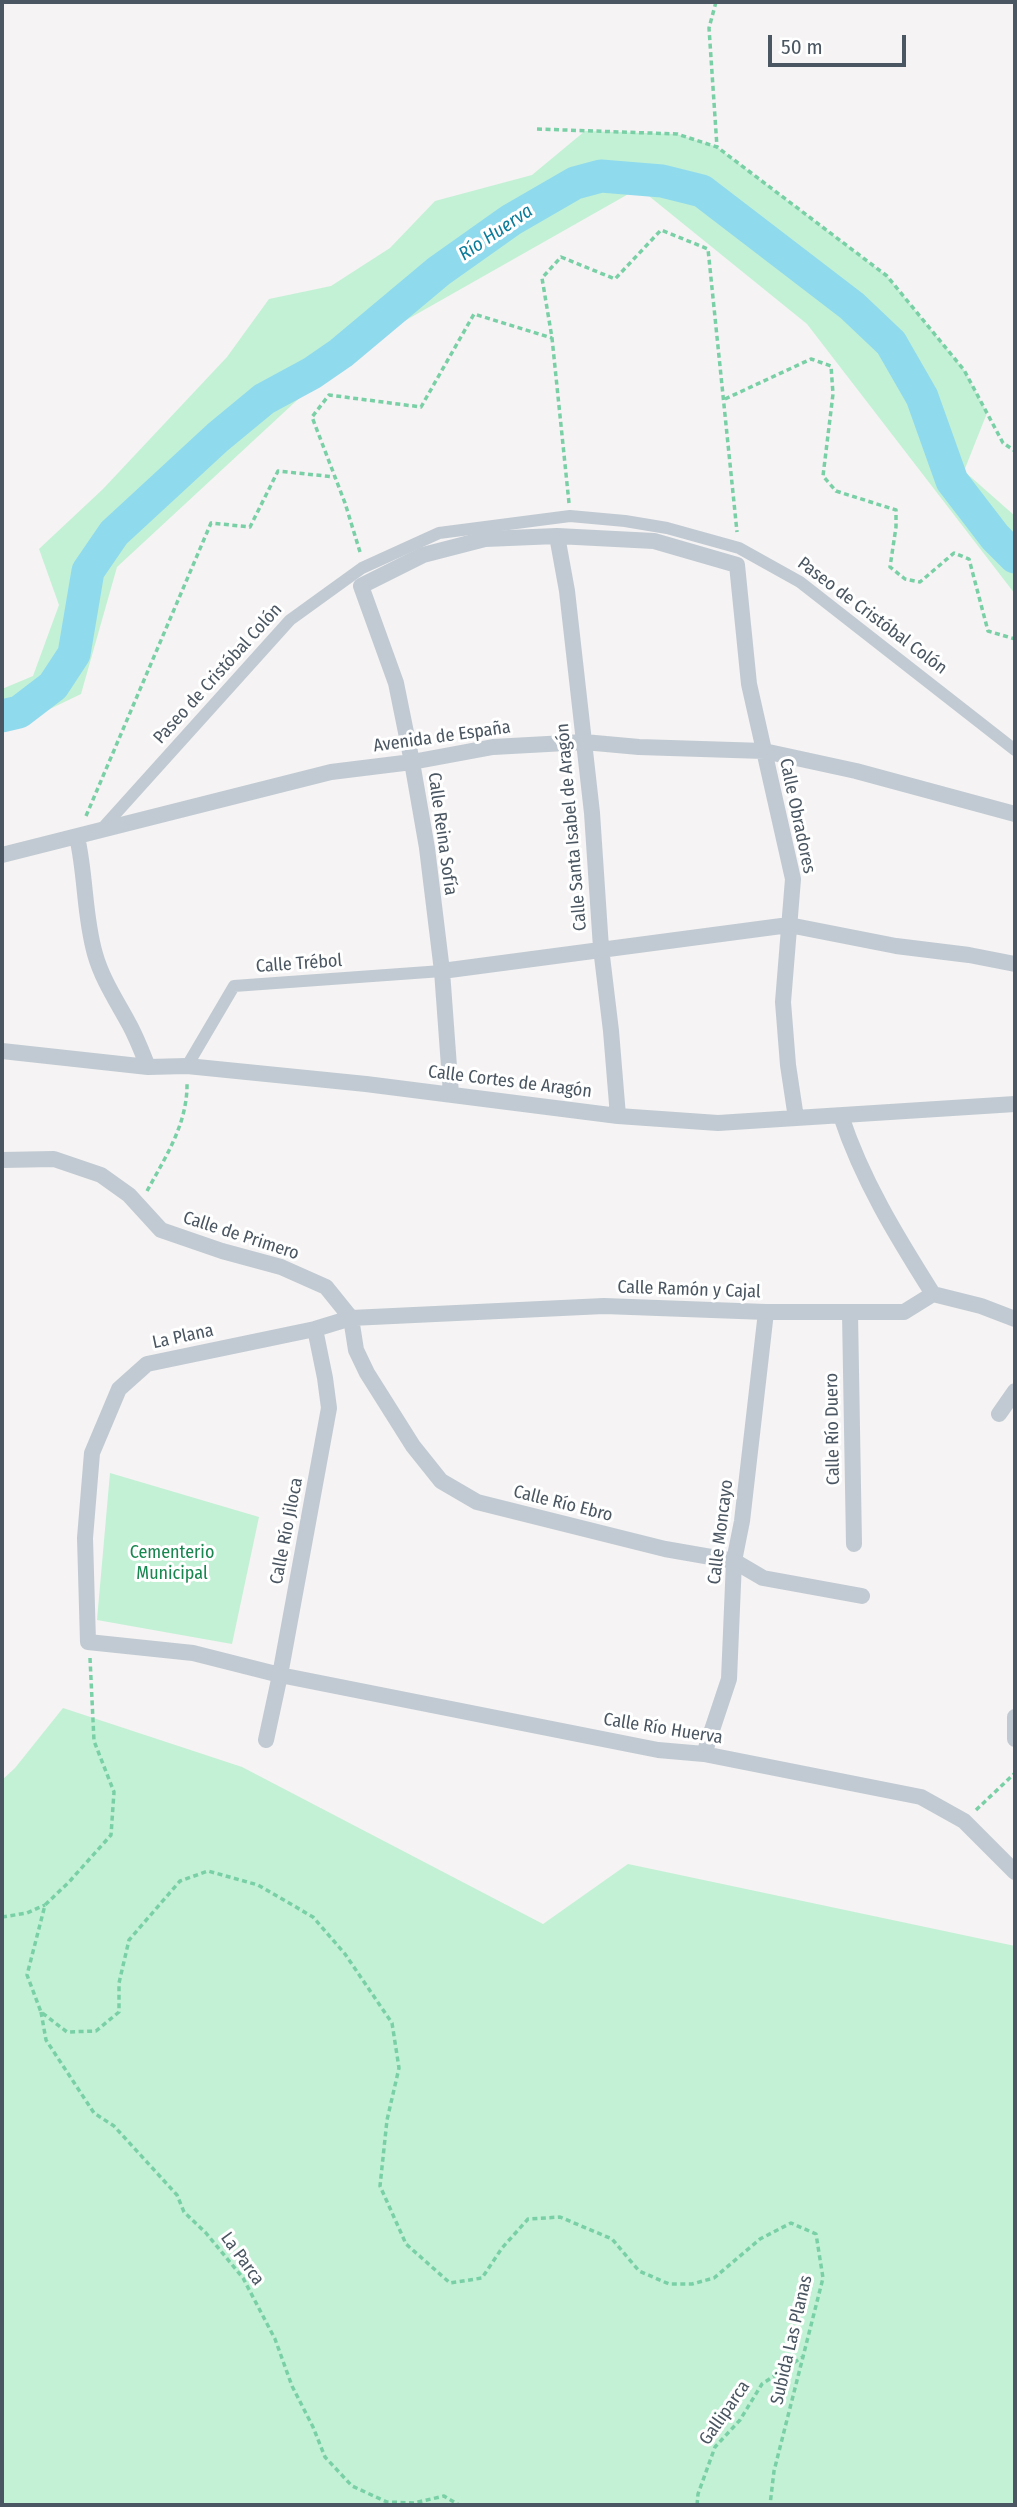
<!DOCTYPE html>
<html>
<head>
<meta charset="utf-8">
<style>
  body { margin:0 }
  #map { position:relative; width:1017px; height:2507px; overflow:hidden; background:#f5f3f3; font-family:"Fira Sans Condensed",sans-serif }
  canvas { display:block }
  .frame { position:absolute; inset:0; border:4px solid #4a5661; pointer-events:none }
  .scale { position:absolute; left:768px; top:35px; width:138px; height:32px; box-sizing:border-box; border:4px solid #4a5661; border-top:0; padding-left:9px; font-size:21px; line-height:24px; white-space:nowrap; color:#4a5661; -webkit-text-stroke:5px #fff; paint-order:stroke }
</style>
</head>
<body>
<div id="map">
<canvas width="1017" height="2507"></canvas>
<div class="frame"></div>
<div class="scale">50 m</div>
</div>
<script>
const g = document.querySelector('canvas').getContext('2d');
g.lineJoin = 'round';
function fill(path, color) { g.fillStyle = color; g.fill(path, 'evenodd'); }
function trace(path, color, width, dash) { g.strokeStyle = color; g.lineWidth = width; g.lineCap = dash ? 'butt' : 'round'; g.setLineDash(dash || []); g.stroke(path); }
function write(font, color, halo, rows, align = 'center') {
  g.font = font + ' "Fira Sans Condensed",sans-serif'; g.lineWidth = 6; g.setLineDash([]); g.textBaseline = 'middle'; g.strokeStyle = halo; g.fillStyle = color; for (const [text, x, y, turn = 0] of rows) {
    g.save(); g.translate(x, y); g.rotate((+turn || 0) * Math.PI / 180); g.textAlign = isNaN(turn) ? turn : align; if (halo) g.strokeText(text, 0, 0); g.fillText(text, 0, 0); g.restore();
  }
}
const green = new Path2D(`
  M585,131l92,3 40,13 170,129 77,94 23,43 -23,58 51,45v78l-208,-270 -168,-136 -291,165 -231,214 -36,127 -79,38v-43l31,-13 26,-71 -20,-56 64,-60 124,-132 42,-58 62,-13 59,-38 45,-47 97,-26z
  M110,1473l149,44 -27,127 -135,-24z
  M63,1708l179,59 301,157 85,-60 387,82v559h-1013v-725l13,-12z`);
const river = new Path2D(`
  M2,716l17,-4 34,-26 21,-32 14,-83 26,-38 104,-96 46,-38 48,-26 29,-20 98,-82 72,-51 64,-37 26,-7 61,5 40,10 150,115 39,37 31,54 30,84 43,56 20,20`);
const path = new Path2D(`
  M716,2l-7,26 8,119
  M537,129l140,5 40,13 170,129 77,94 39,73 12,8
  M725,399l86,-40 20,7 2,28 -10,82 13,15 60,19v17l-6,40 15,12 15,3 34,-29 15,6 19,72 27,8
  M569,503l-17,-165 -10,-60 19,-21 54,22 46,-49 47,19 29,283
  M360,552l-15,-49 -33,-86 17,-22 92,12 53,-93 78,24
  M86,816l125,-293 39,4 28,-56 57,6
  M147,1191c19,-35 41,-68 40,-109
  M90,1658l4,83 20,51 -3,43 -42,47 -24,23 -18,70 14,37 26,20 29,-1 23,-19v-29l10,-43 51,-59 28,-10 50,14 55,32 32,37 47,69 7,45 -12,52 -7,66 26,58 44,39 32,-5 20,-30 26,-29 32,-2 52,22 27,32 30,13h23l22,-6 46,-39 31,-16 25,11 7,44 -49,193 -4,34
  M976,1810l39,-37
  M2,1917l25,-4 18,-8
  M41,2012l5,28 48,73 20,13 63,69 7,17 22,21 37,45 32,61 17,47 21,41 12,30 27,29 35,16 27,1 30,-7 15,9
  M697,2505l1,-11 17,-47 25,-27 22,-36 42,-28`);
const pedestrian = new Path2D(`
  M100,831l190,-211 72,-52 77,-35 131,-17 55,5 42,7 72,20 61,34 215,168
  M187,1066l47,-80 208,-15`);
const minor = new Path2D(`
  M557,536l10,55 25,222 9,135 10,83 7,85
  M77,837c9,39 7,79 18,117 7,25 21,46 33,68 8,14 14,30 20,45
  M2,855l329,-83 81,-10 81,-15 91,-5 55,5 125,4 92,20 159,43
  M442,971l347,-46 107,21 73,9 46,9
  M2,1051l146,16 39,-1 179,18 252,32 100,7 297,-19
  M451,1094l-9,-123 -15,-123 -15,-86 -16,-79 -35,-97 62,-31 62,-16 72,-3 97,5 83,24 12,119 44,195 -10,123 5,63 8,53
  M841,1116c21,64 56,121 92,178
  M2,1160l52,-1 47,16 28,20 32,35 61,21 59,16 45,20 25,31
  M850,1313l4,231
  M351,1318l5,32 11,23 46,73 28,35 36,21 188,47 69,12 29,17 99,18
  M1015,1319l-34,-13 -48,-12 -29,18h-138l-162,-6 -253,12 -36,11 -168,35 -28,25 -27,64 -7,85 3,104 105,11 87,22 378,75 46,4 217,43 43,24 51,51
  M999,1414l16,-23
  M1015,1717v22
  M266,1740l14,-65 49,-267 -4,-30 -10,-49
  M704,1754l25,-75 5,-118 8,-40 24,-209`);
const streetNames = [
  ["Paseo de Cristóbal Colón",872,616,37],
  ["Paseo de Cristóbal Colón",218,674,-48],
  ["Avenida de España",442,737,-8],
  ["Calle Obradores",797,816,78],
  ["Calle Santa Isabel de Aragón",572,827,-95],
  ["Calle Reina Sofía",442,834,82],
  ["Calle Trébol",299,964,-4],
  ["Calle Cortes de Aragón",510,1082,7],
  ["Calle de Primero",241,1236,18],
  ["Calle Ramón y Cajal",689,1290,2],
  ["La Plana",183,1337,-12],
  ["Calle Río Duero",833,1429,-91],
  ["Calle Río Ebro",563,1504,14],
  ["Calle Río Jiloca",287,1531,-79],
  ["Calle Moncayo",721,1532,-83],
  ["Calle Río Huerva",663,1729,9],
  ["La Parca",242,2259,54],
  ["Subida Las Planas",792,2340,-77],
  ["Galliparca",725,2413,-55]
];
const parkNames = [
  ["Cementerio",172,1553],
  ["Municipal",172,1574]
];
const waterNames = [
  ["Río Huerva",496,233,-34]
];
fill(green, '#c3f1d5');
trace(river, '#90daee', 33);
trace(path, '#7ad0a6', 3.5, [5, 3.5]);
trace(pedestrian, '#c1cad2', 12);
trace(minor, '#c1cad2', 16);
write('18px', '#4a5661', '#fff', streetNames);
write('18px', '#17864f', '#fff', parkNames);
write('italic 19px', '#0c7c9b', '#fff', waterNames);
</script>
</body>
</html>
